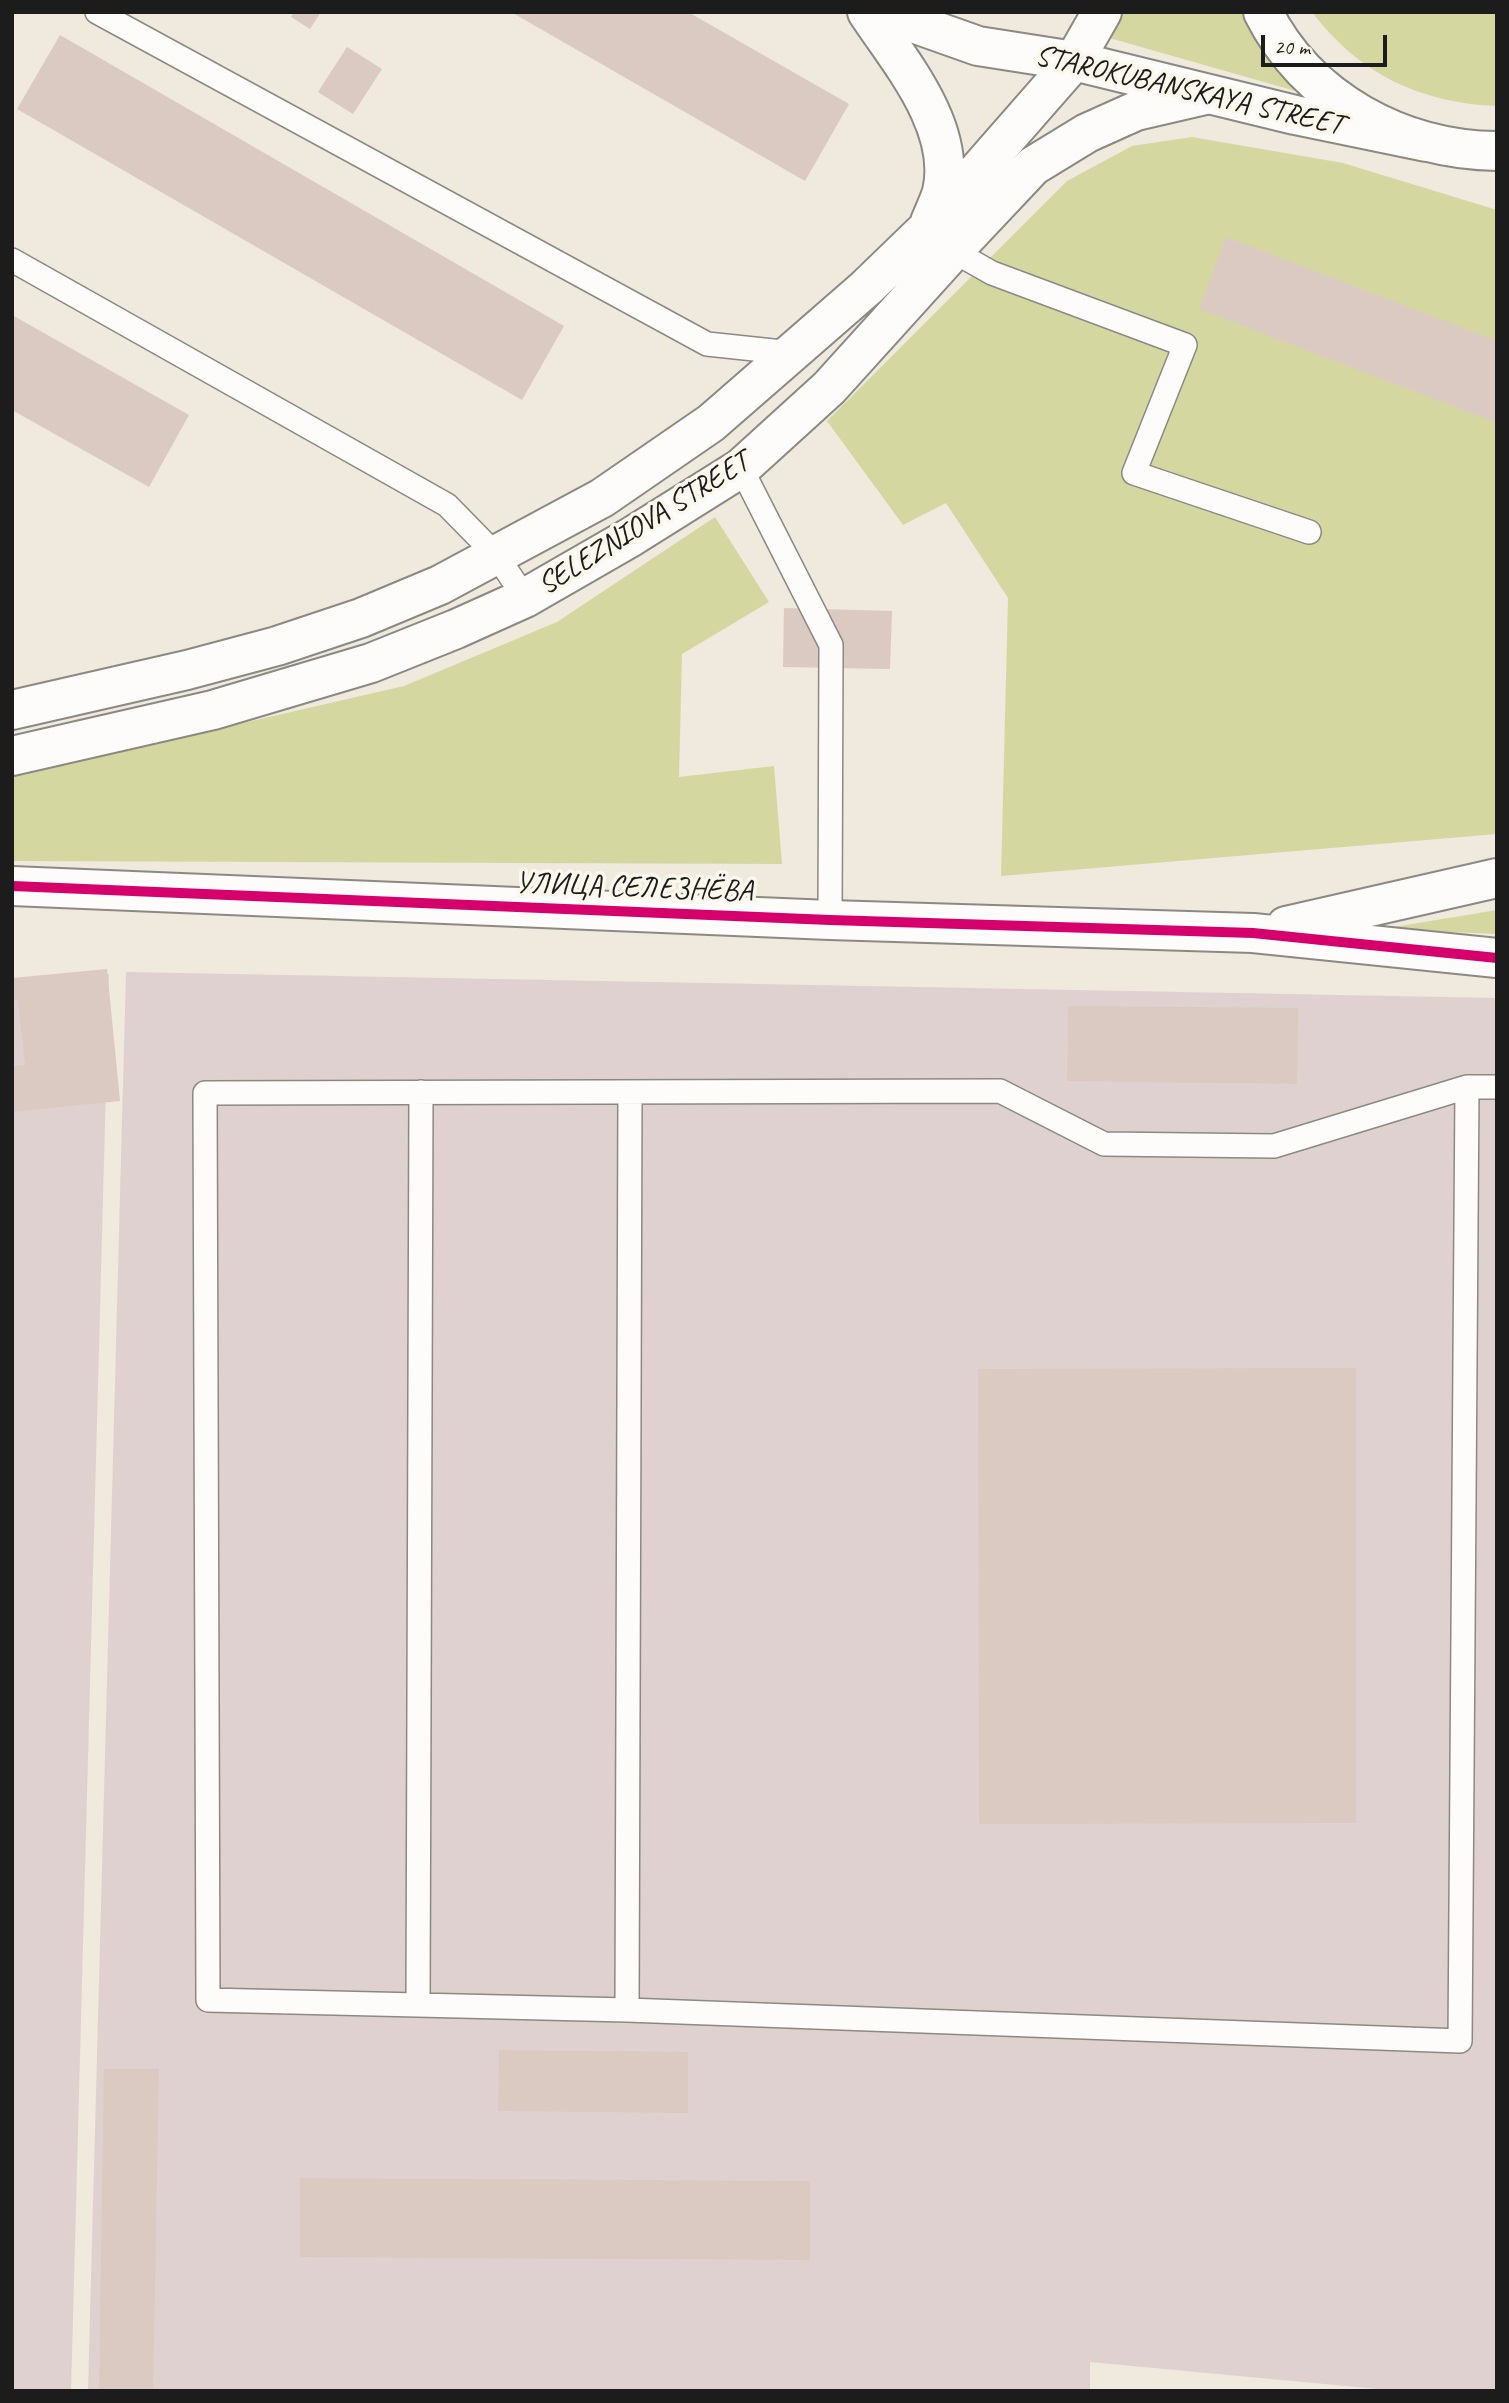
<!DOCTYPE html>
<html>
<head>
<meta charset="utf-8">
<style>
  body { margin:0 }
  #map { position:relative; width:1509px; height:2403px; overflow:hidden; background:#efe9de; font-family:Caveat,sans-serif }
  canvas { display:block }
  .frame { position:absolute; inset:0; border:14px solid #1c1c1c; pointer-events:none }
  .scale { position:absolute; left:1261px; top:35px; width:126px; height:32px; box-sizing:border-box; border:4px solid #1c1c1c; border-top:0; padding-left:9px; font-size:21px; line-height:24px; white-space:nowrap; color:#1c1c1c; -webkit-text-stroke:5px #fbf7ec; paint-order:stroke }
</style>
</head>
<body>
<div id="map">
<canvas width="1509" height="2403"></canvas>
<div class="frame"></div>
<div class="scale">20 m</div>
</div>
<script>
const g = document.querySelector('canvas').getContext('2d');
g.lineJoin = 'round';
function fill(path, color) { g.fillStyle = color; g.fill(path, 'evenodd'); }
function trace(path, color, width, dash) { g.strokeStyle = color; g.lineWidth = width; g.lineCap = dash ? 'butt' : 'round'; g.setLineDash(dash || []); g.stroke(path); }
function write(font, color, halo, rows, align = 'center') {
  g.font = font + ' Caveat,sans-serif'; g.lineWidth = 7; g.setLineDash([]); g.textBaseline = 'middle'; g.strokeStyle = halo; g.fillStyle = color; for (const [text, x, y, turn = 0] of rows) {
    g.save(); g.translate(x, y); g.rotate((+turn || 0) * Math.PI / 180); g.textAlign = isNaN(turn) ? turn : align; if (halo) g.strokeText(text, 0, 0); g.fillText(text, 0, 0); g.restore();
  }
}
const industrial = new Path2D(`
  M126,972l1371,26v1393h-98l-309,-29v29h-1002z
  M109,974l-38,1417h-59v-1412z`);
const green = new Path2D(`
  M1124,12h128l47,80 -193,-55z
  M1312,12h185v94c-77,-3 -138,-32 -185,-94z
  M1192,137l151,26 154,47v624l-496,42 7,-278 -62,-95 -43,22 -76,-104 240,-240 65,-35z
  M715,517l54,85 -87,52 -3,123 95,-11 8,98 -770,-3v-85l392,-90 153,-64z
  M1497,910v24l-115,-5z`);
const building = new Path2D(`
  M294,12h27l-11,17 -19,-12z
  M511,12h177l161,92 -44,77z
  M60,35l504,291 -42,74 -505,-291z
  M347,47l35,22 -29,45 -35,-22z
  M1226,237l271,104v82l-298,-114z
  M12,315l177,100 -40,72 -137,-77z
  M784,608l108,3 -2,58 -107,-2z
  M107,969l13,132 -108,11v-46l13,-1 -7,-65 -6,1v-23z
  M1068,1006l230,2 -1,76 -230,-3z
  M1356,1368v455l-377,1 -1,-455z
  M499,2050l189,2v61l-190,-2z
  M104,2069h55l-6,322h-54z
  M300,2178l510,3v79l-510,-3z`);
const service = new Path2D(`
  M97,12l610,332 85,9
  M953,251l39,22 193,72 -51,128 175,59
  M12,260l435,245 50,51 28,42
  M741,468l90,177 -1,275
  M1467,1087l-193,59 -170,-2 -104,-53 -795,2 3,907 419,10 833,31 7,-954h30
  M418,2005l3,-913
  M627,2010l3,-918`);
const tertiary = new Path2D(`
  M12,886l818,34 423,13 244,25
  M1286,926l211,-48`);
const secondary = new Path2D(`
  M867,12c33,50 90,115 75,180 -3,10 -8,20 -12,30
  M12,710l175,-40 90,-24 84,-28 79,-33 162,-87 109,-75 155,-135 61,-59 147,-168 28,-49
  M12,756l201,-46 158,-47 85,-34 69,-31 106,-61 110,-69 88,-80 124,-137 80,-85 54,-33 49,-22 69,-16`);
const primary = new Path2D(`
  M882,12l96,34 96,15 221,54 131,27
  M1263,12c44,88 138,138 234,139`);
const cycleway = new Path2D(`
  M12,886l818,34 423,13 244,25`);
const streetNames = [
  ["STAROKUBANSKAYA STREET",1189,91,13],
  ["SELEZNIOVA STREET",644,524,-32],
  ["УЛИЦА СЕЛЕЗНЁВА",634,888,2]
];
fill(industrial, '#dfd1cf');
fill(green, '#d4d8a0');
fill(building, '#dbcac1');
trace(service, '#8c8984', 26);
trace(tertiary, '#8c8984', 42);
trace(secondary, '#8c8984', 42);
trace(primary, '#8c8984', 42);
trace(service, '#fdfcfa', 23);
trace(tertiary, '#fdfcfa', 38);
trace(secondary, '#fdfcfa', 38);
trace(primary, '#fdfcfa', 38);
trace(cycleway, '#d6006c', 10);
write('30px', '#1c1c1c', '#fbf7ec', streetNames);
</script>
</body>
</html>
